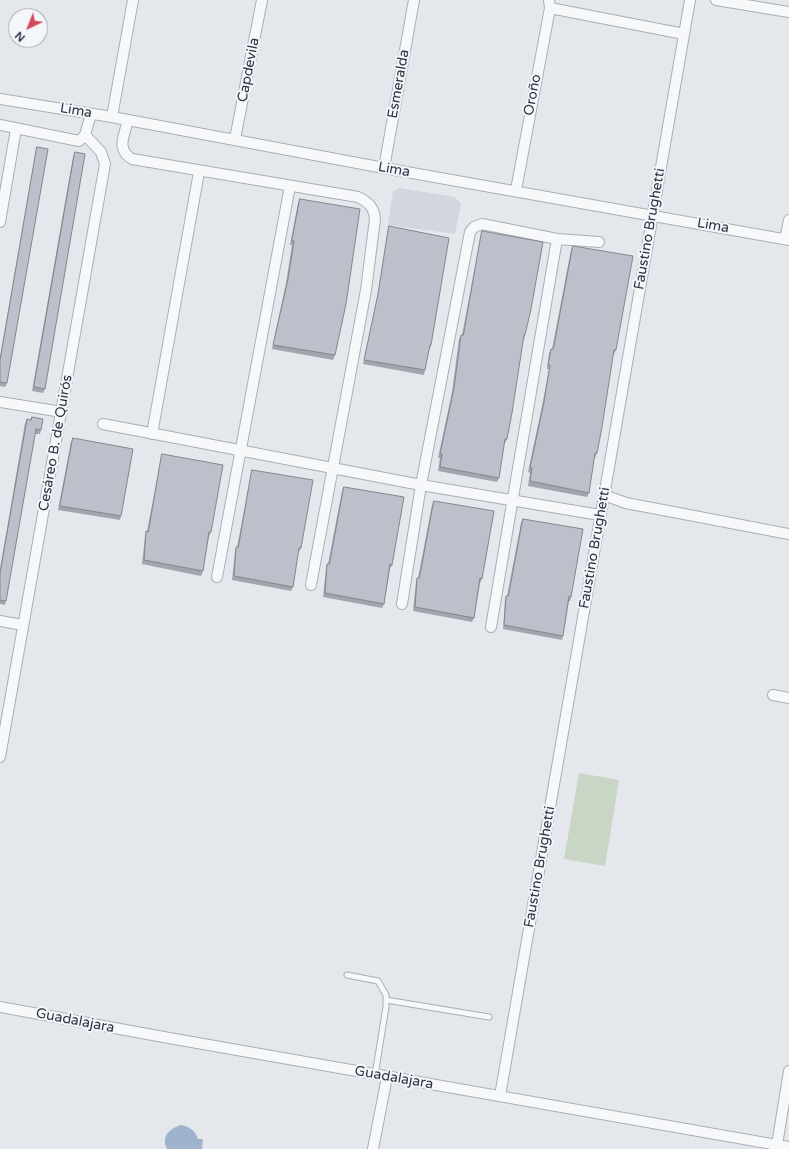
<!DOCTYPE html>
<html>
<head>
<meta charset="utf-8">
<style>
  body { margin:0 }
  #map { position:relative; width:789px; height:1149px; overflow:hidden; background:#e4e7ec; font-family:"Varela Round",sans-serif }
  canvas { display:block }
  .north { position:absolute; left:8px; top:8px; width:40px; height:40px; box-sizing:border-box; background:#f4f6f9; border:1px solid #a4a8b1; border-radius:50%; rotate:223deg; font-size:11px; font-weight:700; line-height:16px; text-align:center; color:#2b3445 }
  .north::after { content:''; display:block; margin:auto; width:14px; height:18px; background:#d1495b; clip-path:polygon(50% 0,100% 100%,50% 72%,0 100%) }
</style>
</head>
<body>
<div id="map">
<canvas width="789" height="1149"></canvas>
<div class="north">N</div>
</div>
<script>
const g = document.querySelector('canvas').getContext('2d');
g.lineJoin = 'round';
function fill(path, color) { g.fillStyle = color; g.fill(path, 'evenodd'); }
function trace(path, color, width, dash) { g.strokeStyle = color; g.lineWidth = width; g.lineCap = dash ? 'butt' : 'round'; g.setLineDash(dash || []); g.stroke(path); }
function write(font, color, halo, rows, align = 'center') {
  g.font = font + ' "Varela Round",sans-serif'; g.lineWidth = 4; g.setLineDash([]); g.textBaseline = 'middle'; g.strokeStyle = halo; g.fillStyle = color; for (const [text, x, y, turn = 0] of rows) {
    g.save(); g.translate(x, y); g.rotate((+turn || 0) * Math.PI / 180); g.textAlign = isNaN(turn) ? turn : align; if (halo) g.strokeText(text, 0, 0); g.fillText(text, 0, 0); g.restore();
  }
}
const built = new Path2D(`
  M399,188l56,9 6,7 -6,30 -67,-9 5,-34z`);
const green = new Path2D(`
  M579,773l40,7 -14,86 -41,-7z`);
const water = new Path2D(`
  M181,1125c9,2 14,5 17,14h5l-1,10h-35c-6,-13 2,-20 14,-24z`);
const service = new Path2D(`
  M347,975l31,6 8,14v12l-11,68
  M386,1000l103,17`);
const minor = new Path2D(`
  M716,0l73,12
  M550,8l134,26
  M0,99l112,18 272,51 405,72
  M112,117l21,-117
  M128,120c-4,17 -12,29 4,39l226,38c10,5 16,10 17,22l-9,71 -55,295
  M0,125l79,16 6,-6 6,-21
  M235,139l27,-139
  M384,168l30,-168
  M516,190l34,-182 -1,-8
  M0,222l16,-93
  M785,239l4,-19
  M0,402l62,10
  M103,424l318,61 179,30
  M152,434l47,-262
  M604,495l22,8 163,31
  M217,577l73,-391
  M402,604l19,-119 49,-253 4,-5 8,-3 75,15 42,3
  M0,621l23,4
  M491,627l66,-388
  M773,695l16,3
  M0,757l105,-593 -4,-12 -16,-17
  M0,1007l169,31 620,109
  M500,1096l190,-1096
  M777,1145l12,-74
  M373,1149l14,-72`);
const wall = new Path2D(`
  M37,147l-30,236 -2,4 -5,-1v-29l36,-206z
  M75,152l-30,237 -2,4 -11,-2 41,-234z
  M300,199l35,156 -2,5 -61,-11 14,-66 6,-38h-2l8,-42z
  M389,226l42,119 -1,4h-1l-4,21 -1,5 -61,-11 14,-66 11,-67z
  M482,231l43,104 -1,5h-1l-16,99 -2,4h-1l-5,35 -2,4 -59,-11 2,-13h-2l14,-66 7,-53 2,-4h1l19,-100z
  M573,246l43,104 -2,4h-1l-16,99 -2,5 -1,-1 -5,36 -2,4 -59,-11 2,-13 -2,-1 14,-66 7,-37h-2l2,-16 2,-4h1l19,-99z
  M32,417l9,13 -1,4h-5l-29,167 -1,4 -5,-1v-35l25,-146 2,-4 4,1z
  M73,438l48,78 -1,4 -62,-10 13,-68z
  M162,454l49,78 -2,4 -6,35 -2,5 -59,-12 3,-28 1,-5h1l14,-73z
  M252,470l49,78 -2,4h-1l-5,35 -2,4 -59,-11 3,-29 1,-4h1l14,-73z
  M344,487l48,78 -2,4 -6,35 -2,4 -59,-11 3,-29 1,-4h1l14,-73z
  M434,501l48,78 -2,4 -6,35 -2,4 -59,-11 3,-29 1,-4h1l14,-73z
  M523,519l48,78 -1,4h-1l-6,35 -1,4 -59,-11 2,-29 1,-4h1l14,-73z`);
const building = new Path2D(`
  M37,147l11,2 -41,234 -7,-1v-21z
  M75,152l10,2 -40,235 -11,-2z
  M300,199l60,10 -14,95 -11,51 -62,-10 15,-66 6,-38h-2z
  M389,226l60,12 -18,107h-1l-5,25 -61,-10 14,-66z
  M482,231l61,11 -12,67 -6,26h-1l-12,78 -5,26h-2l-6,39 -59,-11 2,-13h-2l14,-66 7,-53h2z
  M573,246l60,10 -17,94h-2l-12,77 -5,26h-2l-6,40 -59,-12 2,-13h-2l14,-66 6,-37h-2l3,-16h2z
  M32,417l11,2 -2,11 -5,-1 -30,172 -6,-1v-27l27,-154 4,1z
  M73,438l60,11 -12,67 -61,-10z
  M162,454l61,11 -12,67h-2l-6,39 -59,-11 2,-29 2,1z
  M252,470l61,10 -12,68h-2l-6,39 -59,-11 2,-29h2z
  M344,487l60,10 -12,68 -2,-1 -6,40 -59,-11 2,-29h2z
  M434,501l60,10 -12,68 -2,-1 -6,40 -59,-11 2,-29h2z
  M523,519l60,10 -12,68 -2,-1 -6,40 -59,-11 2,-29h2z`);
const streetNames = [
  ["Capdevila",249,70,-79],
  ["Esmeralda",399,84,-80],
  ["Oroño",533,95,-79],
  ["Lima",76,111,9],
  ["Lima",394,170,10],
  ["Lima",713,226,10],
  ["Faustino Brughetti",650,229,-80],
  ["Cesáreo B. de Quirós",56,443,-80],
  ["Faustino Brughetti",595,548,-80],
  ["Faustino Brughetti",540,867,-80],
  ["Guadalajara",75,1021,11],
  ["Guadalajara",394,1078,10]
];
fill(built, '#d2d6de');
fill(green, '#c9d6c5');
fill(water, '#9fb4cc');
trace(service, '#a9aeb7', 7);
trace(minor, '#a9aeb7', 12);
trace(service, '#f7f8fa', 5);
trace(minor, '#f7f8fa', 10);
fill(wall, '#a1a5ae');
fill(building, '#bbc0ca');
trace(building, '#83868d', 1);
write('14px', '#2b3445', '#f4f6f9', streetNames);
</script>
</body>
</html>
